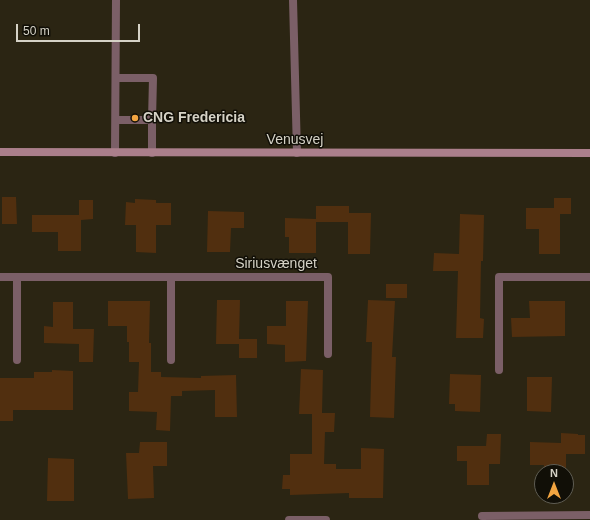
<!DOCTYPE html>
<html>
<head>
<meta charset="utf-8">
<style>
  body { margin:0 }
  #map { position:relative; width:590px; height:520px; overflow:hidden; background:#2b2513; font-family:Helvetica,sans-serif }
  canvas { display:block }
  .north { position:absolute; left:534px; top:464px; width:40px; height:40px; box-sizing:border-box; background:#110f07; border:1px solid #5f5d53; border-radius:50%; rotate:0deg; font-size:11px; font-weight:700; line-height:16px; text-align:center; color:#d5d2c6 }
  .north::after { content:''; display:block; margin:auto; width:14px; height:18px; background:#f2a541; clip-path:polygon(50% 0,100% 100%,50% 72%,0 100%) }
  .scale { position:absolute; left:16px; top:24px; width:124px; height:18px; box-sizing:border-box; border:2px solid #d5d2c6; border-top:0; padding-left:5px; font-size:12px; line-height:14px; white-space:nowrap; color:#d5d2c6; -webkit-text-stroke:3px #110f07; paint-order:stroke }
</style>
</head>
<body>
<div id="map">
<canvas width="590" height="520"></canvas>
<div class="north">N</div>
<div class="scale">50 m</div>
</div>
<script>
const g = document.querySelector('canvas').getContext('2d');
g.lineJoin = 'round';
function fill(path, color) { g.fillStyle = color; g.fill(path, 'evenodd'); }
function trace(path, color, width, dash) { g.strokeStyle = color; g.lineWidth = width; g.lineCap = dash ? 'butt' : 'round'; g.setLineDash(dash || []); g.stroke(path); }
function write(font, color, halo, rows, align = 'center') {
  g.font = font + ' Helvetica,sans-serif'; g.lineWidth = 3; g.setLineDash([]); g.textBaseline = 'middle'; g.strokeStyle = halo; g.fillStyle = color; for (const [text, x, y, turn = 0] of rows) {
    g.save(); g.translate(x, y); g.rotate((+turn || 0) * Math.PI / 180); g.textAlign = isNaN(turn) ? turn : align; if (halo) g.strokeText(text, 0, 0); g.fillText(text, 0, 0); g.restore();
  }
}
const building = new Path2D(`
  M2,197h14l1,27h-15z
  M554,198h17v16h-11v40h-21v-25h-13v-21h28z
  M135,199l21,1v3h15v22h-15v28l-20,-1v-27h-11l1,-23 9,1z
  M79,200h14v19l-12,1v31h-23v-19h-26v-17h47z
  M316,206h33v7h22l-1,41h-22v-32h-32v31h-27v-16h-4v-19l31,1z
  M208,211l36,1v16h-13l-1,24h-23z
  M460,214l24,1 -1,46h-2l-1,57 4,1 -1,19h-27l2,-67h-25l1,-18 25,1z
  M386,284h21v14h-21z
  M217,300h23l-1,39h18v19h-18v-14h-23z
  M368,300l27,1 -3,56h4l-2,61 -24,-1 2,-75h-6z
  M108,301h42l-1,42h2v29h10v5l40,1v-2l35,-1 1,42h-22v-27l-33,1v5h-11l-1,35 -14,-1 1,-18 -28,-1v-19h9l1,-30h-10v-20h-2v-16h-19z
  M286,301h22l-2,60 -21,1v-17l-18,-1v-18h19z
  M529,301h36v35l-53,1 -1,-19h19z
  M53,302h20v27h21l-1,33h-14v-18l-35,-1v-17l9,1z
  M301,369l22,1 -1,43h13l-1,19h-9l-1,32h12v5h25v-21l23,1 -1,49h-34v-5l-59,2v-6h-8l1,-14h7v-21h22v-40h-13z
  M52,370l21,1v39h-60v11h-13v-43h34v-6h18z
  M450,374l31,1 -1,37 -25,-1v-7h-6z
  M527,377h25l-1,35 -24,-1z
  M561,433l17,1v1h7v19h-19v18h-23l1,-7h-14v-23l31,1z
  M487,434h14l-1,30h-11v21h-22v-24h-10v-15h29z
  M140,442h27v24h-14l1,32 -26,1 -2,-46h13z
  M48,458l26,1v42h-27z`);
const lane = new Path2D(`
  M293,0l4,153
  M116,78h37l-1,42h-36
  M115,153l1,-153
  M152,153v-33`);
const street = new Path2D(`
  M0,277h328v77
  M171,277v83
  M17,360v-83
  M499,370v-93h91
  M482,516l108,-1
  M289,520h37`);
const secondary = new Path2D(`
  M0,152l590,1`);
const markers = [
  [135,118,4,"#f2a541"]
];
const poiNames = [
  ["CNG Fredericia",143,118]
];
const streetNames = [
  ["Venusvej",295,140],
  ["Siriusvænget",276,264]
];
fill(building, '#512f0f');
trace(lane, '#7b5f67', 8);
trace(street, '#7b5f67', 8);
trace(secondary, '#ab7f8b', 8);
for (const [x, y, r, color] of markers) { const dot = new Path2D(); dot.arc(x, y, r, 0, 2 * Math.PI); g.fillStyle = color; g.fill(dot); trace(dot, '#110f07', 1.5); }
write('bold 14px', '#d5d2c6', '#110f07', poiNames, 'left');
write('14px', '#d5d2c6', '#110f07', streetNames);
</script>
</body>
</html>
